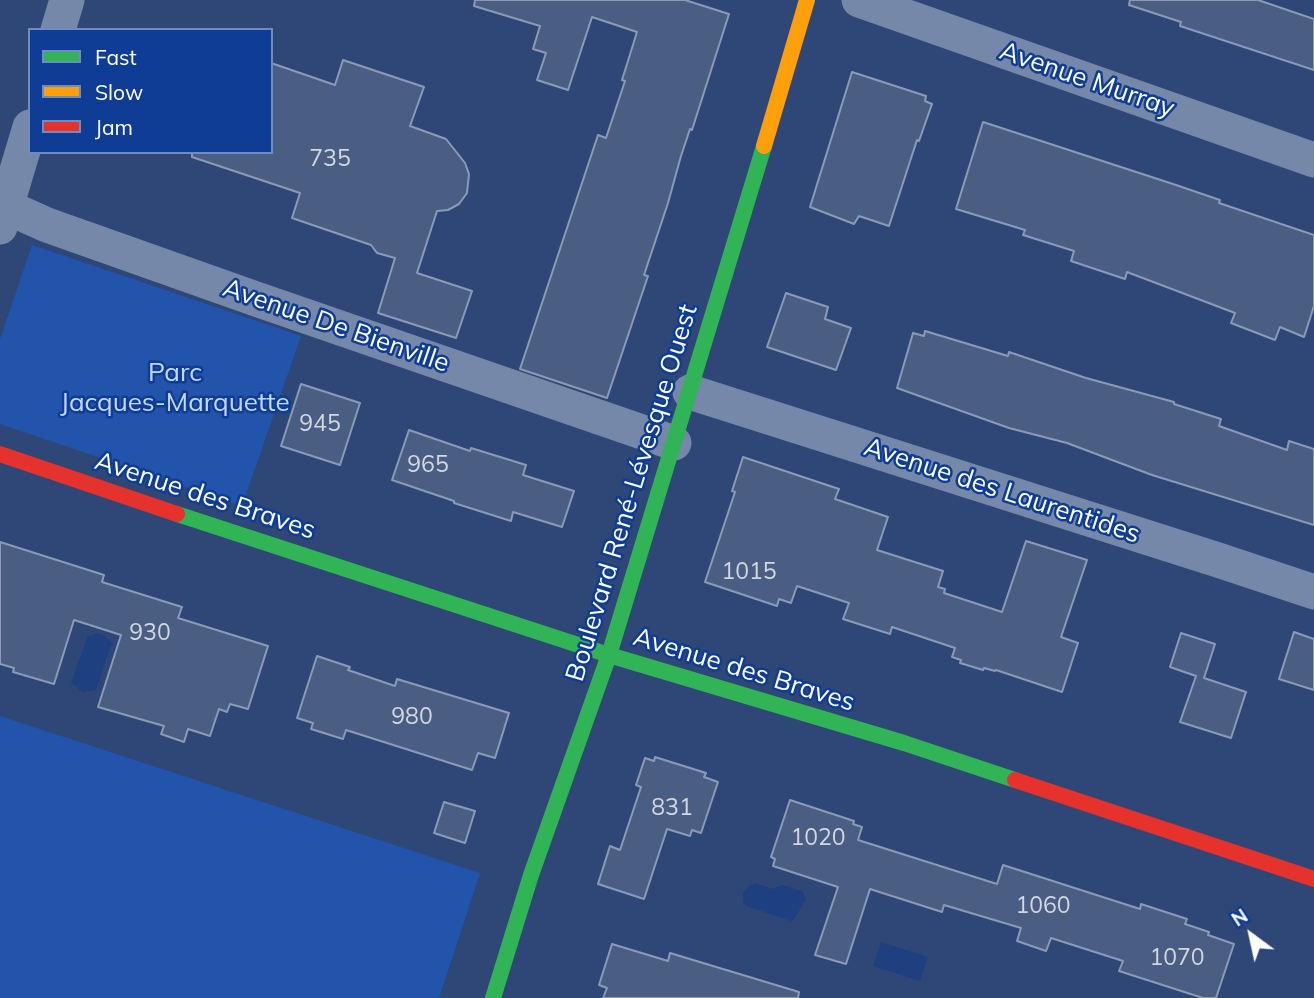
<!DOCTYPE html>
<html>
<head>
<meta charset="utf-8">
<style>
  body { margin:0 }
  #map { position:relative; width:1314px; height:998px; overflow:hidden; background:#2e4776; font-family:Mulish,sans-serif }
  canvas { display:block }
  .legend { position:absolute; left:28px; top:28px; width:245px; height:126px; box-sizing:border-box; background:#0f3d95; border:2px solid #6f8bbf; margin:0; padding:9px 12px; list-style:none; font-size:21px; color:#fff }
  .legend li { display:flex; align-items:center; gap:14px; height:35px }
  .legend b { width:35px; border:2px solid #6f8bbf }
  .north { position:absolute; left:1216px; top:900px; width:70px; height:70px; -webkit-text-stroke:5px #0f3d95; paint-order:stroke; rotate:327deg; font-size:19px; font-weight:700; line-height:28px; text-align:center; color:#fff }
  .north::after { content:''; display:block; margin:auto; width:24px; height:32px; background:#fff; clip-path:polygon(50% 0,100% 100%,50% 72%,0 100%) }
</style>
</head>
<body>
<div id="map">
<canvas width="1314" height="998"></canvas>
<ul class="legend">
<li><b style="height:9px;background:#30b455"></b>Fast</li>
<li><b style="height:9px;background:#ff9f0a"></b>Slow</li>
<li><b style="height:9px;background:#e5322d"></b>Jam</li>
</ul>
<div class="north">N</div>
</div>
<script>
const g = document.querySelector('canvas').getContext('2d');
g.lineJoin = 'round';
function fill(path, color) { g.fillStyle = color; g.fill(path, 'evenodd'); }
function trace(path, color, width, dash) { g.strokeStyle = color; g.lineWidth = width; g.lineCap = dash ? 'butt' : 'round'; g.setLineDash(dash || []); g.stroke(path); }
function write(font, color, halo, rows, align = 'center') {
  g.font = font + ' Mulish,sans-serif'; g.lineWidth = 5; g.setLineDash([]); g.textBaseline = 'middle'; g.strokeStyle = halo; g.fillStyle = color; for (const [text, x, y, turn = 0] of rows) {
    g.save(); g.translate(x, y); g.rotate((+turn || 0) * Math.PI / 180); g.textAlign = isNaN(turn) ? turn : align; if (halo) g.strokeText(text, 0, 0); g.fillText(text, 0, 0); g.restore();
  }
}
const green = new Path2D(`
  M32,245l269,91 -59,170 -242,-82v-85z
  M0,716l480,157 -41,125h-439z`);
const water = new Path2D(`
  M96,633l7,2 9,7 -16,48 -13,2 -12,-9 17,-48 3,1z
  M755,883l18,6 9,-4 16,5h4l4,9 -11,19 -4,3 -45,-15 -3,-4v-9l6,-7z
  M881,942l47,15 -8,24 -47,-15z`);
const building = new Path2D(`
  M475,0h210l44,14 -37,116 -2,-1 -9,27 -13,47 -24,72 4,1 -41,122 -87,-29 78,-234 8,3 19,-57 -3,-1 15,-48 -45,-15 -24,73 -31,-10 9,-27 -13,-4 7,-23 -66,-20z
  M1130,0h128l56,19v51l-134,-44 1,-4 -52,-17z
  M343,60l81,27 -14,39 36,13 19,24 4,11 -2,19 -8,11 -11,6 -11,1 -20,62 55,18 -16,47 -78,-25 17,-55 -18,-5 -6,-8 -79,-27 8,-25 -108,-36v-5h79v-89l64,22z
  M852,72l74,24 -1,5 7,3 -13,37 -2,-1 -28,86 -30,-10 -5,8 -44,-17z
  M983,122l190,62 47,16 -1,3 95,32v71l-10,31 -24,-10 -5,13 -44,-17 4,-10 -108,-41 -2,7 -54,-18 3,-10 -51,-16 2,-5 -69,-21z
  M786,293l42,14 -3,12 26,9 -15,42 -69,-23z
  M925,331l83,25 1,-4 77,26 88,24v2l47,15 -2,7 68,24 2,-9 25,8v76l-162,-50 -85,-32 -58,-15 -112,-40 16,-55 11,3z
  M301,384l59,19 -20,62 -59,-19z
  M409,430l61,21 1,-3 55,17 -3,10 51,16 -12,36 -49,-15 -2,9 -57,-18v-2l-62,-21z
  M743,457l96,32 -4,10 53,18 -11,33 66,21 -5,16 7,2 -1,4 58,19 24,-71 61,19 -26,77 17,6 -16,49 -66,-22 -1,1 -11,-3 -1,2 -23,-7 1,-3 -9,-3 3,-9 -63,-21 -2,7 -47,-15 6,-16 -52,-17 -6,17 -12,-4 -2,7 -72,-24 30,-90 -3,-1z
  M0,542l104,33 -2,7 80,25 -4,11 90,28 -20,63 -18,-5 -3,8 -8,-3 -9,27 -22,-7 -4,13 -23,-8 3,-8 -66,-19 23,-72 -47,-15 -20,64 -41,-12 1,-4 -14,-4z
  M1294,632l20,7v51l-35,-11z
  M1181,633l34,11 -11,34 42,14 -15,46 -51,-16 16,-46 -26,-9z
  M317,656l33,11 -2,3 47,16 2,-7 112,34 -14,45 -17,-5 -6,17 -126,-40 -3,9 -32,-10 2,-6 -16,-5z
  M655,757l51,16 -2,4 14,5 -17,51 -9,-3 -2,6 -23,-7 -23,70 -46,-15 12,-38 10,4 21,-63 -5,-2 9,-27 9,3z
  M790,800l64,21 -1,3 9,3 -4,13 139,44 6,-19 137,44 1,-5 46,15 -2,5 24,8 -1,3 26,9 -18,54h-13l-84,-27 4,-10 -72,-23 -5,13 -29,-10 4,-13 -77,-23 -2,7 -72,-23 -24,75 -31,-9 23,-68 -65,-21 2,-7 -4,-2z
  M444,802l31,9 -10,32 -31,-10z
  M612,944l56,17 2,-8 129,39 -1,6h-195l4,-10 -8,-3z`);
const street = new Path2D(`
  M859,0l455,160
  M58,30l9,-30
  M0,204l47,21 209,74 418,144
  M0,227l30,-100
  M690,392l528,168 96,32`);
const fast = new Path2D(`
  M177,514l432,141 295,88 111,37
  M493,998l38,-123 78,-220 155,-509`);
const slow = new Path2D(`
  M764,146l43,-146`);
const jam = new Path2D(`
  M0,454l177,60
  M1015,780l299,99`);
const numberNames = [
  ["735",330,159],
  ["945",320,424],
  ["965",428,465],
  ["1015",749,572],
  ["930",150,633],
  ["980",412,717],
  ["831",672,808],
  ["1020",818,838],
  ["1060",1043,906],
  ["1070",1177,958]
];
const streetNames = [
  ["Avenue Murray",1087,80,19],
  ["Avenue De Bienville",336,326,19],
  ["Avenue des Laurentides",1002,491,18],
  ["Boulevard René-Lévesque Ouest",632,493,-73],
  ["Avenue des Braves",205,496,18],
  ["Avenue des Braves",744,670,17]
];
const parkNames = [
  ["Parc",175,373],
  ["Jacques-Marquette",175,403]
];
fill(green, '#2254ac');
fill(water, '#1e4080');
fill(building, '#4a5e84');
trace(building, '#8b9ab6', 2);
trace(street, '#7688a9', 35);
trace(fast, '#30b455', 16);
trace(slow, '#ff9f0a', 16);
trace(jam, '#e5322d', 16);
write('23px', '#d2d7e0', null, numberNames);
write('26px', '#fff', '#0f3d95', streetNames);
write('26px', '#c4d9fe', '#0f3d95', parkNames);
</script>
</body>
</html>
